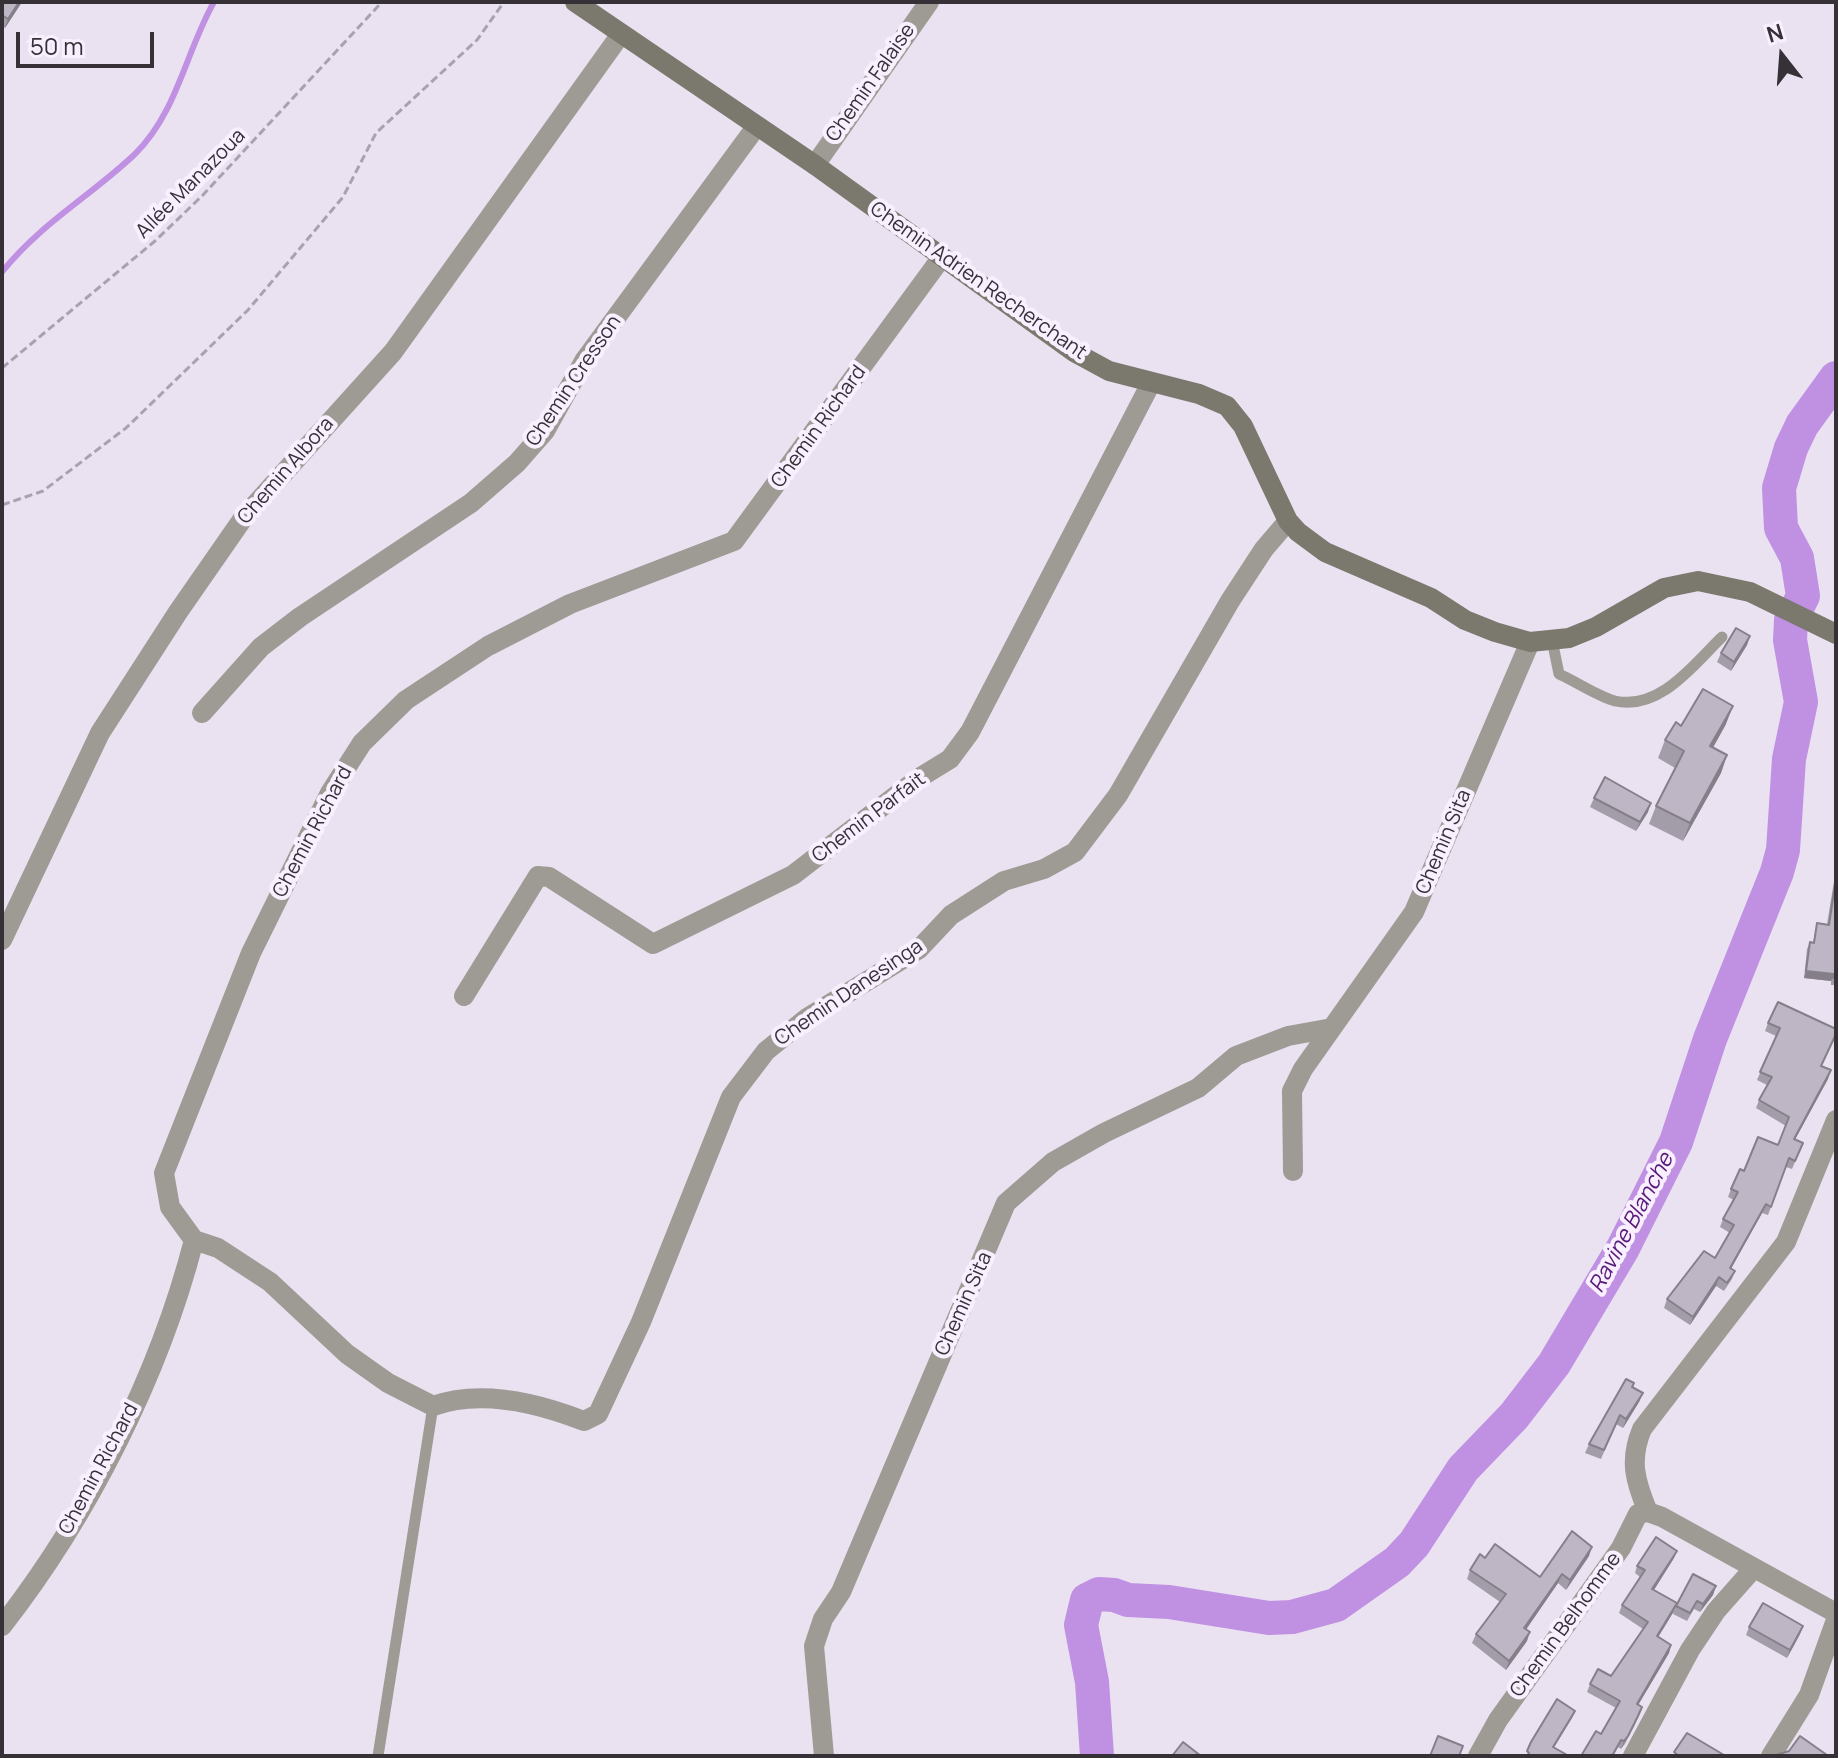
<!DOCTYPE html>
<html>
<head>
<meta charset="utf-8">
<style>
  body { margin:0 }
  #map { position:relative; width:1838px; height:1758px; overflow:hidden; background:#eae2f1; font-family:Manrope,sans-serif }
  canvas { display:block }
  .frame { position:absolute; inset:0; border:4px solid #353137; pointer-events:none }
  .north { position:absolute; left:1742px; top:16px; width:80px; height:80px; -webkit-text-stroke:6px #f8efff; paint-order:stroke; rotate:343deg; font-size:22px; font-weight:700; line-height:32px; text-align:center; color:#353137 }
  .north::after { content:''; display:block; margin:auto; width:28px; height:36px; background:#353137; clip-path:polygon(50% 0,100% 100%,50% 72%,0 100%) }
  .scale { position:absolute; left:16px; top:32px; width:138px; height:36px; box-sizing:border-box; border:4px solid #353137; border-top:0; padding-left:10px; font-size:24px; line-height:28px; white-space:nowrap; color:#353137; -webkit-text-stroke:6px #f8efff; paint-order:stroke }
</style>
</head>
<body>
<div id="map">
<canvas width="1838" height="1758"></canvas>
<div class="frame"></div>
<div class="north">N</div>
<div class="scale">50 m</div>
</div>
<script>
const g = document.querySelector('canvas').getContext('2d');
g.lineJoin = 'round';
function trace(path, color, width, dash) { g.strokeStyle = color; g.lineWidth = width; g.lineCap = dash ? 'butt' : 'round'; g.setLineDash(dash || []); g.stroke(path); }
function fill(path, color) { g.fillStyle = color; g.fill(path, 'evenodd'); }
function write(font, color, halo, rows, align = 'center') {
  g.font = font + ' Manrope,sans-serif'; g.lineWidth = 8; g.setLineDash([]); g.textBaseline = 'middle'; g.strokeStyle = halo; g.fillStyle = color; for (const [text, x, y, turn = 0] of rows) {
    g.save(); g.translate(x, y); g.rotate((+turn || 0) * Math.PI / 180); g.textAlign = isNaN(turn) ? turn : align; if (halo) g.strokeText(text, 0, 0); g.fillText(text, 0, 0); g.restore();
  }
}
const stream = new Path2D(`
  M2,272c38,-48 90,-77 133,-118 42,-41 51,-103 79,-152`);
const river = new Path2D(`
  M1097,1756l-5,-74 -11,-57 6,-25 12,-6 15,1 14,5 41,2 100,16 23,-1 44,-12 61,-43 17,-18 49,-75 51,-53 40,-52 69,-116 53,-106 34,-103 67,-167 6,-22 6,-91 12,-57 -11,-62 1,-20 12,-24 -6,-38 -16,-30 -2,-40 12,-40 11,-23 34,-47`);
const path = new Path2D(`
  M2,368l153,-127 47,-45 180,-194
  M2,505l41,-14 83,-63 122,-118 95,-113 33,-64 101,-93 27,-38`);
const lane = new Path2D(`
  M1552,640l7,34c18,8 38,22 56,27 45,10 79,-37 107,-64
  M378,1756l55,-350`);
const street = new Path2D(`
  M815,165l114,-163
  M202,713l59,-66 39,-30 171,-114 46,-40 28,-32 39,-70 172,-234
  M2,940l98,-207 78,-121 66,-95 149,-165 228,-318
  M464,996l74,-120 11,1 104,67 140,-69 126,-97 31,-19 20,-27 181,-349
  M1293,1171l-1,-80 11,-22 111,-157 116,-270
  M194,1240l24,8 52,34 77,72 41,29 45,23c47,-17 105,-3 151,15l14,-7 43,-92 90,-225 35,-46 41,-33 112,-69 32,-34 53,-34 40,-12 31,-17 43,-57 112,-194 34,-52 24,-28
  M1648,1512c-13,-31 -19,-52 -6,-83l144,-187 50,-122
  M2,1626c86,-110 157,-250 192,-386l-24,-33 -6,-34 87,-220 79,-160 32,-50 44,-43 82,-54 82,-42 164,-63 208,-284
  M824,1756l-10,-110 9,-27 18,-27 165,-389 47,-41 51,-29 94,-45 38,-32 52,-20 44,-8
  M1478,1756l20,-36 123,-172 17,-34 10,-2 14,5 174,96
  M1633,1756l57,-106 26,-39 38,-43
  M1771,1756l38,-61 27,-75`);
const secondary = new Path2D(`
  M575,2l240,163 259,187 35,19 90,23 28,12 16,20 45,95 10,11 27,20 106,46 34,22 30,12 35,10 39,-4 27,-11 68,-39 34,-7 52,11 86,42`);
const wall = new Path2D(`
  M2,2h20l-17,26 -3,-2z
  M1750,636l-3,9 -16,26 -14,-9 4,-9z
  M1726,724l-13,23 14,8 -6,18 -38,68 -34,-17 7,-18 19,-38 -17,-10 7,-18 16,-14z
  M1594,798l54,14 -12,19 -46,-24z
  M1836,869v116h-5v-4l-27,-3 3,-29 3,-7 3,1 4,-20 10,1z
  M1768,1023l67,15 -14,28 7,13 -33,60 8,4 -11,26 -6,-2 -18,48 -6,-2 -31,55 4,3 -3,8 -8,12 -8,-5 -26,39 -26,-17 3,-9 48,-41 15,-25 -10,-6 3,-8 11,-19 -6,-3 3,-8 13,-18 34,-26 8,-19 -30,-18 3,-8 8,-15 -10,-5 19,-44 -11,-5z
  M1632,1387l11,6 -4,9 -16,26 -7,-4 -15,35 -16,-6 4,-9z
  M1589,1556l-23,34 -8,-7 -32,46 1,12 -21,29 -34,-27 4,-9 24,-32 -33,-23 3,-9 15,-12 55,19z
  M1674,1558l-20,32 20,21 -16,26 13,8 -2,8 -31,52 4,2 -7,17 -10,20 -4,5 -3,-2 -5,9h-32l20,-22 15,-26 -29,-16 3,-8 21,-8 32,-47 -24,-16 3,-8 18,-28 -5,-4 2,-7z
  M1716,1586l-3,9 -13,17 -6,-3 -7,12 -14,-7 3,-8z
  M1749,1627l51,7 -13,24 -41,-23z`);
const shadedWall = new Path2D(`
  M19,2h3l-17,26 3,-9z
  M1750,636l-3,9 -16,26 3,-9z
  M1733,706l-7,18 -22,40 6,-18z
  M1727,755l-6,18 -38,68 7,-18z
  M1651,803l-3,9 -12,19 4,-9z
  M1806,971l28,3 -3,7 -27,-3z
  M1831,1070l-3,9 -37,68 3,-8z
  M1766,1204l-4,9 -35,63 3,-8z
  M1719,1277l-3,9 -26,39 3,-8z
  M1643,1393l-4,9 -16,26 3,-9z
  M1592,1547l-3,9 -23,34 4,-10z
  M1677,1551l-3,7 -24,38 2,-7z
  M1562,1574l-4,9 -37,54 3,-9z
  M1716,1586l-3,9 -13,17 3,-8z
  M1677,1603l-3,8 -20,33 3,-8z
  M1803,1626l-3,8 -13,24 3,-8z
  M1530,1632l-3,9 -21,29 3,-9z
  M1671,1645l-2,8 -35,59 3,-8z
  M1575,1711l-3,7 -22,36 3,-7z
  M1638,1716l-3,8 -14,25 3,-8z`);
const building = new Path2D(`
  M2,2h17l-11,17 -6,-4z
  M1736,628l14,8 -16,26 -13,-9z
  M1703,689l30,17 -23,40 17,9 -37,68 -34,-17 28,-55 -19,-11 11,-18 5,4z
  M1605,777l46,26 -11,19 -46,-24z
  M1836,878v100h-3l1,-4 -28,-3 4,-29 4,1 3,-20 12,2z
  M1778,1002l58,27v5l-15,32 10,4 -37,69 9,4 -8,18 -6,-3 -18,49 -5,-3 -36,64 5,3 -8,12 -8,-6 -26,40 -26,-18 37,-48 11,7 19,-33 -11,-6 15,-27 -7,-3 9,-20 4,2 14,-34 20,8 11,-28 -30,-17 13,-23 -12,-5 20,-44 -12,-5z
  M1626,1379l8,4 -2,4 11,6 -17,26 -6,-4 -16,35 -15,-6z
  M1572,1531l20,16 -22,33 -8,-6 -38,54 6,4 -21,29 -33,-27 30,-40 -36,-24 10,-16 5,4 10,-14 45,33z
  M1656,1537l21,14 -25,38 25,14 -20,33 14,9 -34,59 5,3 -4,9 -10,20 -4,5 -3,-1 -9,16h-31l15,-25 5,3 19,-33 -30,-17 8,-15 13,7 37,-54 -26,-17 23,-35 -8,-4z
  M1693,1574l23,12 -13,18 -6,-3 -7,12 -14,-7z
  M1763,1603l40,23 -13,24 -41,-23z
  M1557,1699l18,12 -22,36 16,9h-42l2,-3 -2,-2 4,-9z
  M1687,1733l37,22 -45,1 -5,-4z
  M1438,1736l25,10 -4,10h-29z
  M1800,1736l27,19 -1,1h-53l16,-5z
  M1183,1742l18,14h-29z`);
const streetNames = [
  ["Chemin Falaise",871,83,-55],
  ["Allée Manazoua",191,184,-45],
  ["Chemin Adrien Recherchant",978,281,35],
  ["Chemin Cresson",574,381,-56],
  ["Chemin Richard",819,427,-54],
  ["Chemin Albora",286,471,-49],
  ["Chemin Parfait",869,818,-37],
  ["Chemin Richard",313,832,-62],
  ["Chemin Sita",1444,842,-67],
  ["Chemin Danesinga",849,993,-34],
  ["Chemin Sita",964,1304,-66],
  ["Chemin Richard",99,1469,-62],
  ["Chemin Belhomme",1566,1625,-54]
];
const waterNames = [
  ["Ravine Blanche",1632,1223,-62]
];
trace(stream, '#c090e2', 6);
trace(river, '#c090e2', 34);
trace(path, '#a9a2ae', 3, [8, 4]);
trace(lane, '#9e9b95', 11);
trace(street, '#9e9b95', 20);
trace(secondary, '#7b786e', 20);
fill(wall, '#a39da9');
fill(shadedWall, '#857f8a');
fill(building, '#beb6c5');
trace(building, '#857f8a', 2);
write('20px', '#353137', '#f8efff', streetNames);
write('italic 22px', '#581979', '#f8efff', waterNames);
</script>
</body>
</html>
